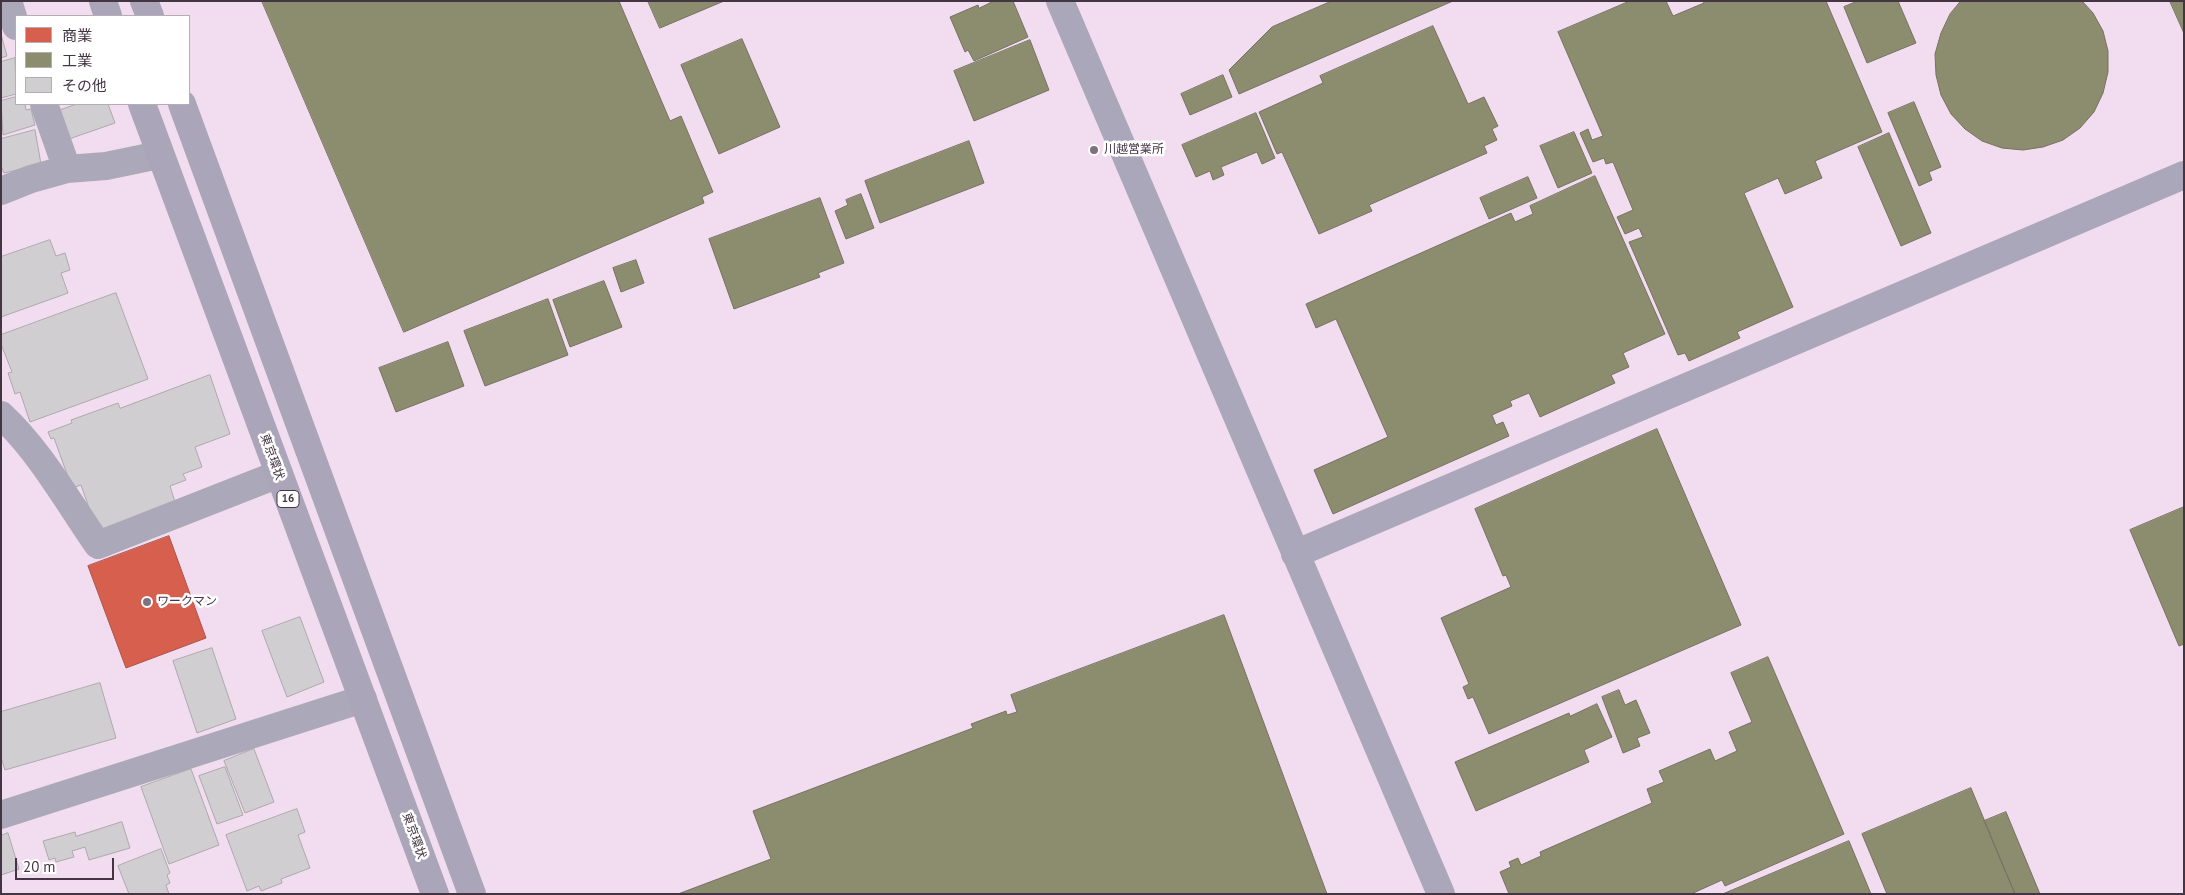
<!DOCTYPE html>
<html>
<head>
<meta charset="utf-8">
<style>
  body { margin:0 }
  #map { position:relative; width:2185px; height:895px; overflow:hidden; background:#f2ddf0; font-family:"PT Sans","Noto Sans JP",sans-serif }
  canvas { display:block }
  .frame { position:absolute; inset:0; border:2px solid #443543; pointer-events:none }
  .legend { position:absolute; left:15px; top:15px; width:175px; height:90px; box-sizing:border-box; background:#fff; border:1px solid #b4aeb4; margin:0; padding:6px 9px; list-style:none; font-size:15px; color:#443543 }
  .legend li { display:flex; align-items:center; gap:10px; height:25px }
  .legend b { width:25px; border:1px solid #b4aeb4 }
  .scale { position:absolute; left:15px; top:858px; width:99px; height:22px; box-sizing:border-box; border:2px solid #443543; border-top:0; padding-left:6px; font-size:15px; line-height:18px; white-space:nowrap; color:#443543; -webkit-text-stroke:4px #fff; paint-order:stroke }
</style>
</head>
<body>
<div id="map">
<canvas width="2185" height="895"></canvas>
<div class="frame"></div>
<ul class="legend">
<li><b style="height:14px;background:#d6604d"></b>商業</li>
<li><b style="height:14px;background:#8c8c6e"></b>工業</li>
<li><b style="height:14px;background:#d0ced0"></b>その他</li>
</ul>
<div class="scale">20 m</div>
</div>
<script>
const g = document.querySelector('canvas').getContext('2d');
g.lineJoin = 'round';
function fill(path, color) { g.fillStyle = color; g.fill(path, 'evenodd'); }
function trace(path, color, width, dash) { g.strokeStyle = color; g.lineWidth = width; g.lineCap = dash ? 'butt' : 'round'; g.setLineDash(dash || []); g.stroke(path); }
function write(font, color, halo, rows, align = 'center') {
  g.font = font + ' "PT Sans","Noto Sans JP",sans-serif'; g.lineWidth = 5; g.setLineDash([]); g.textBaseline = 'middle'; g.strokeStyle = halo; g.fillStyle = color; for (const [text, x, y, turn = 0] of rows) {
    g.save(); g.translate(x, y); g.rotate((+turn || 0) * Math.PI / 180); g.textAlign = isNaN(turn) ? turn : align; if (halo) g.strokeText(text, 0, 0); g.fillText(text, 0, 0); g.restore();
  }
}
const shops = new Path2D(`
  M169,536l37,102 -80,30 -38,-102z`);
const industry = new Path2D(`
  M262,1h357l51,120 11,-5 32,76 -11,5 2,6 -300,129z
  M648,1h76l-64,27z
  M994,1h19l15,36 -54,24 -6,-11 -3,2 -15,-35 28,-12 1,3z
  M1332,1h121l-214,93 -10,-24 43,-43z
  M1630,1h36l7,15 31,-13 -1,-2h123l56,131 -67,29 7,17 -37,16 -7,-16 -34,15 49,114 -56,25 3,6 -51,23 -4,-8 -7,2 -49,-113 14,-5 -4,-9 -14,6 -8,-17 16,-7 -20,-48 -7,2 -2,-6 -11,4 -13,-29 8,-4 4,11 11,-4 -45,-104z
  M1858,1h40l18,42 -49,20 -23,-56z
  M1961,1h121l11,12 10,18 5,20v21l-5,21 -9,19 -14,16 -17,12 -20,7 -20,3 -21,-2 -20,-7 -17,-12 -14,-15 -10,-19 -5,-20 -1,-21 6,-21 9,-19z
  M2170,1h14v32z
  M1433,26l35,78 16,-7 14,29 -6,3 5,11 -13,6 3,7 -118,52 3,6 -53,23 -37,-82 -5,2 -18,-42 64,-29 -3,-7z
  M742,39l38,88 -61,27 -38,-89z
  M1030,40l19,50 -75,31 -20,-50z
  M1223,75l9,22 -42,18 -9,-21z
  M1914,102l27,65 -12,5 3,8 -13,6 -31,-73z
  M1256,113l19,45 -13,6 -5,-12 -36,15 3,8 -11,5 -3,-9 -14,6 -14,-32z
  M1574,132l18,41 -34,15 -18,-42z
  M1889,133l42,100 -30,13 -43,-99z
  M969,141l15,42 -104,40 -15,-42z
  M1595,176l70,158 -42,19 6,14 -18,8 4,8 -75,34 -11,-24 -19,8 2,5 -20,9 4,10 7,-3 6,14 -176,78 -19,-44 74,-33 -52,-118 -20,9 -10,-24 205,-91 4,9 18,-8 -3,-8z
  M1528,177l9,21 -48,21 -9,-21z
  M861,194l13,34 -28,11 -11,-28 13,-6 -2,-5z
  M820,198l24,65 -26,10 2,4 -86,32 -25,-70z
  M636,260l8,23 -23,9 -8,-24z
  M604,281l18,46 -52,20 -17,-47z
  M548,299l20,56 -83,31 -21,-55z
  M448,342l16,44 -68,26 -17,-44z
  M1657,429l84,196 -252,109 -16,-37 -5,2 -5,-12 6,-3 -28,-66 70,-31 -5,-12 -3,1 -28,-67z
  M2184,507v137l-5,2 -49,-116z
  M1224,615l103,279h-649l93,-35 -18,-48 220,-83 -2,-4 35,-13 1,4 10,-3 -6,-17z
  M1768,657l76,177 -119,52 -3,-6 -31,14h-182l-9,-22 11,-5 -2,-5 9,-4 3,7 20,-9 -1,-4 112,-49 -5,-14 17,-7 -5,-11 51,-22 5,12 22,-10 -8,-19 23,-10 -21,-49z
  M1619,690l6,15 11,-5 14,33 -13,5 3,8 -17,7 -21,-56z
  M1597,704l15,33 -28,13 5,12 -113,49 -21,-49 114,-49 1,3z
  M1971,788l44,106h-128l-25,-60z
  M2006,812l34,82h-25l-31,-73z
  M1849,841l22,53h-148z`);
const building = new Path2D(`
  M1,34l6,22 -6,2z
  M15,58l1,36 -15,4v-36z
  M16,97v7h9l1,6 5,-1 4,16 -32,10 -2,-34z
  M77,104h31l7,19 -46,16 -11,-28z
  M35,130l6,34 -37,9 -3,-7v-27z
  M50,240l6,16 9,-3 5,17 -9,3 7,20 -67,24v-60z
  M116,293l32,86 -118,43 -10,-30 -5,2 -7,-21 4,-1 -11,-28v-9z
  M210,375l20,59 -35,13 7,20 -19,7 3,6 -16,6 5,16 -78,29 -16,-46 -9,3 -18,-50 -3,1 -3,-7 24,-9 -1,-3 47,-17 2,5z
  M300,617l24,65 -37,15 -25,-66z
  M212,648l24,71 -39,14 -24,-72z
  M100,683l16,55 -111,32 -4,-13v-45z
  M254,749l20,53 -29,11 -21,-52z
  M225,767l18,48 -26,9 -18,-48z
  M191,769l28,76 -50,19 -28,-77z
  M297,809l8,23 -7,3 12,33 -29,11 1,4 -21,8 -2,-5 -12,5 -21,-56z
  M122,822l8,26 -41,12 -4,-13 -13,4 2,6 -18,5 -1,-4 -6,2 -6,-19 32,-9 1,4z
  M8,833l11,36 -18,6v-39z
  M161,849l9,24 -3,2 3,8 -4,2 3,9h-40l-11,-28z`);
const street = new Path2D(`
  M8,1l8,25
  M44,104l23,65
  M1,191l30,-12 36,-10 39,-3 53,-11
  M1,415c39,36 67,87 97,130l181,-71
  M1,815l362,-116`);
const secondary = new Path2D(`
  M1060,1l381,893
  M1295,554l889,-379`);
const highway = new Path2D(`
  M103,1l5,15
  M144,1l6,15
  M142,104l293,790
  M182,104l290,790`);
const markers = [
  [1094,150,5,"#817080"],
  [147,602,5,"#817080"]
];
const shields = [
  [288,499,22]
];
const shieldNames = [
  ["16",288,499]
];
const poiNames = [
  ["川越営業所",1104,150],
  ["ワークマン",157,602]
];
const streetNames = [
  ["東京環状",272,457,70],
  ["東京環状",414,836,70]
];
fill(shops, '#d6604d');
trace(shops, '#aa534a', 1);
fill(industry, '#8c8c6e');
trace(industry, '#767261', 1);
fill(building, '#d0ced0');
trace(building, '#aca9ab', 1);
trace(street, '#aba9b9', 28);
trace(secondary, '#aba7ba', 28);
trace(highway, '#aba5b9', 28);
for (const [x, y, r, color] of markers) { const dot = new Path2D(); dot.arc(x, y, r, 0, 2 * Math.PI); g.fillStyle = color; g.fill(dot); trace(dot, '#fff', 2); }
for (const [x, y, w] of shields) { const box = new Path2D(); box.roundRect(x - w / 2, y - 8.5, w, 17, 4); g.fillStyle = '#fff'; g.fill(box); trace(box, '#443543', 1); }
write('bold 11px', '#443543', null, shieldNames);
write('12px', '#443543', '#fff', poiNames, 'left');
write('12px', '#443543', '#fff', streetNames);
</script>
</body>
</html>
